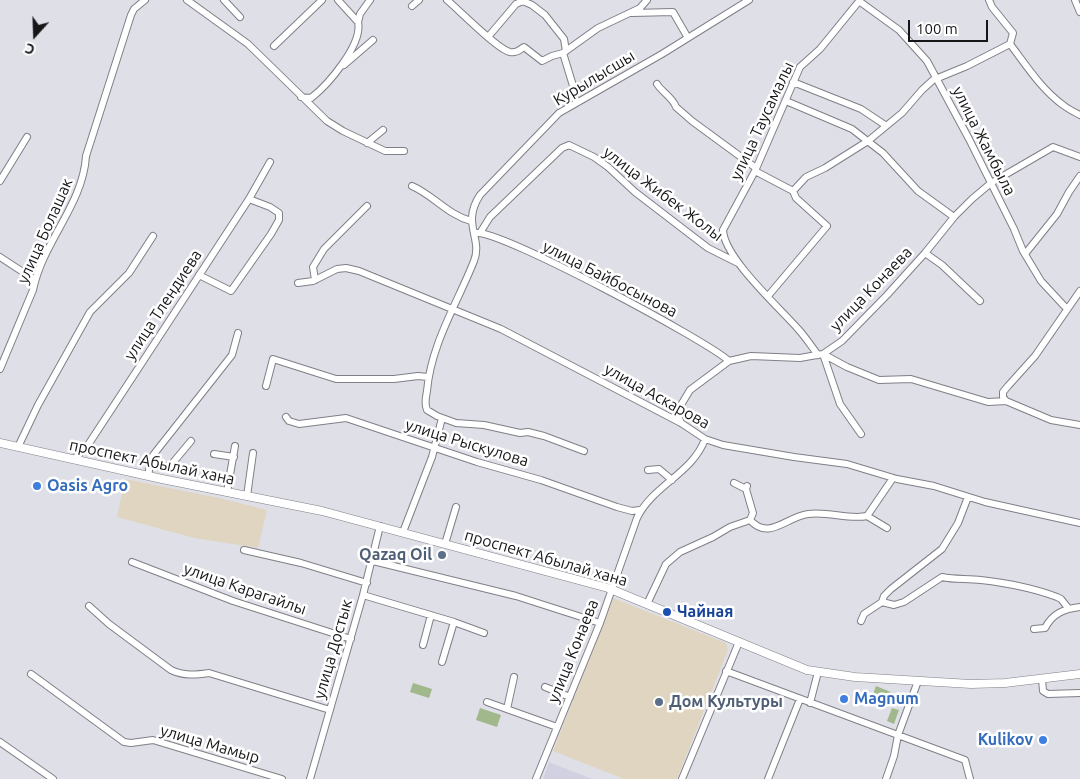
<!DOCTYPE html>
<html>
<head>
<meta charset="utf-8">
<style>
  body { margin:0 }
  #map { position:relative; width:1080px; height:779px; overflow:hidden; background:#dfdfe8; font-family:Ubuntu,sans-serif }
  canvas { display:block }
  .north { position:absolute; left:10px; top:10px; width:50px; height:50px; -webkit-text-stroke:4px #fff; paint-order:stroke; rotate:200deg; font-size:14px; font-weight:700; line-height:20px; text-align:center; color:#161619 }
  .north::after { content:''; display:block; margin:auto; width:18px; height:22px; background:#161619; clip-path:polygon(50% 0,100% 100%,50% 72%,0 100%) }
  .scale { position:absolute; left:908px; top:20px; width:80px; height:22px; box-sizing:border-box; border:2px solid #161619; border-top:0; padding-left:6px; font-size:15px; line-height:18px; white-space:nowrap; color:#161619; -webkit-text-stroke:4px #fff; paint-order:stroke }
</style>
</head>
<body>
<div id="map">
<canvas width="1080" height="779"></canvas>
<div class="north">С</div>
<div class="scale">100 m</div>
</div>
<script>
const g = document.querySelector('canvas').getContext('2d');
g.lineJoin = 'round';
function fill(path, color) { g.fillStyle = color; g.fill(path, 'evenodd'); }
function trace(path, color, width, dash) { g.strokeStyle = color; g.lineWidth = width; g.lineCap = dash ? 'butt' : 'round'; g.setLineDash(dash || []); g.stroke(path); }
function write(font, color, halo, rows, align = 'center') {
  g.font = font + ' Ubuntu,sans-serif'; g.lineWidth = 5; g.setLineDash([]); g.textBaseline = 'middle'; g.strokeStyle = halo; g.fillStyle = color; for (const [text, x, y, turn = 0] of rows) {
    g.save(); g.translate(x, y); g.rotate((+turn || 0) * Math.PI / 180); g.textAlign = isNaN(turn) ? turn : align; if (halo) g.strokeText(text, 0, 0); g.fillText(text, 0, 0); g.restore();
  }
}
const commercial = new Path2D(`
  M125,479l94,19 48,12 -9,38 -64,-10 -77,-21z
  M613,598l113,45 2,7 -51,129h-53l-71,-28z`);
const built = new Path2D(`
  M549,762l43,17h-49z`);
const green = new Path2D(`
  M413,683l19,6 -3,9 -19,-6z
  M876,686l22,9 -4,11 -22,-9z
  M480,708l21,7 -4,12 -21,-7z
  M892,708l7,2 -5,14 -7,-3z`);
const minor = new Path2D(`
  M187,0l61,44 79,77 16,10 42,20h19
  M224,0l16,17
  M447,0c12,10 51,50 63,52 7,1 9,-2 14,-5l18,14 10,-5 11,-3 35,-25 42,-20 7,-8
  M989,0l3,7 21,26 -3,11c16,21 31,45 53,61 5,4 11,7 17,10
  M1075,0l5,12
  M859,1l40,29 28,31 42,78 45,90 9,22 18,30 26,28
  M412,6l7,-6
  M632,13l41,-1 15,26
  M358,22l2,-8 10,-14
  M488,37l28,-33 7,-3 9,4 13,10 19,24 2,12
  M274,46l48,-46
  M563,53l11,36 2,14
  M344,65l29,-25
  M793,82l68,27 24,16
  M657,84c5,8 16,14 19,23l16,14 64,47
  M301,97l10,1c17,-13 52,-54 47,-76l-20,-22
  M786,101l66,28 31,24 35,38 36,26
  M367,143l16,-13
  M755,171l38,20 3,7 31,28 -59,70
  M0,181l27,-44
  M412,186c21,9 36,29 59,35
  M793,191l13,-14 19,-9 43,-27 34,-28 20,-23 11,-10 34,-14 43,-22
  M477,233c25,-2 229,107 252,128
  M480,233l10,-16 72,-69 7,-3 25,12 14,10 27,25 73,56 30,15
  M925,253l17,12 38,36
  M1025,254l32,-40 12,-22 11,-16
  M0,257l35,23
  M199,275l32,16 40,-57 8,-14v-7l-9,-6 -21,-8
  M315,280l-2,-13 11,-18 43,-43
  M298,283l15,-2 24,-12 9,-1 13,3 142,58 180,94 24,16 18,6 71,12 53,7 50,15 37,7 51,16 95,21
  M823,354l24,13 32,13 32,-1 77,23 18,-1 45,19 29,5
  M823,354l17,50 21,30
  M818,355c-6,-8 -12,-17 -19,-25 -19,-22 -75,-72 -76,-100l32,-59 45,-104 20,-18 40,-49
  M0,369l33,-79c10,-49 50,-85 53,-134l45,-141 3,-6 11,-9
  M266,386l7,-27 63,20h58l24,-3 10,1
  M1006,401l-3,-4v-5l5,-6 27,-30 45,-65
  M286,417l3,4 10,3 47,-6 131,44 64,18 76,27 15,4 8,-1
  M681,423l-2,-5 2,-13 9,-15 39,-29 22,-5 49,2 11,-2 12,-2 19,-13 45,-46 38,-42 29,-36 18,-18 19,-16 62,-36 27,10
  M18,447l20,-42 52,-93 39,-39 24,-37
  M584,451l-40,-15 -16,-4 -8,1 -36,-8 -28,-2 -19,-7 -10,-6c-3,-7 -1,-12 0,-19 4,-47 30,-87 47,-130 9,-23 -13,-37 6,-66l79,-82 103,-59 87,-54
  M214,454l20,3
  M74,459l14,-14 59,-90 102,-156 21,-37
  M150,465l16,2 5,-2 20,-24
  M648,470l11,-1 13,11
  M148,476l3,-17 3,-5 78,-99 6,-22
  M734,483l12,6
  M747,486l-1,3 7,24 -3,7
  M227,492l8,-46
  M247,496l6,-43
  M867,516l20,12
  M403,532l29,-75 10,-39
  M445,544l11,-37
  M244,550l57,13 66,20
  M373,561l143,35 84,27
  M132,562l101,39 118,38
  M363,595l91,27 -12,40
  M882,602l2,-6 7,-7 51,-40 16,-26 10,-26
  M647,604l19,-40 14,-12 33,-15 17,-10 20,-7c19,21 36,-3 58,-6 20,-3 41,6 59,2l26,-38
  M89,606l20,18 62,46c13,6 24,5 38,3l121,37
  M861,621l3,-7 18,-12 12,3 10,-3 38,-25c13,3 26,1 39,3 26,3 52,8 76,17l4,2 7,9
  M454,622l30,11
  M1034,629l11,-1c8,-15 19,-19 35,-21
  M423,645l8,-30
  M726,671l239,89 5,19
  M31,674l93,68 7,1 22,-3 129,39
  M1042,679l1,12 5,3 32,-1
  M545,687l25,10
  M487,702l70,25
  M810,703l8,-31
  M507,709l7,-32
  M0,742l53,37
  M310,779l53,-184 17,-69
  M536,779l64,-156 37,-105c15,-32 56,-45 68,-79
  M682,779l57,-137
  M768,779l32,-80
  M886,779l8,-23 4,-21 20,-54`);
const major = new Path2D(`
  M0,443l162,36 160,32 286,77 199,82 48,7 116,7 34,-1 75,-9`);
const markers = [
  [37,486,5,"#3f7fe0"],
  [442,555,5,"#5c6f8a"],
  [667,612,5,"#1a4fb4"],
  [844,699,5,"#3f7fe0"],
  [659,702,5,"#5c6f8a"],
  [1043,740,5,"#3f7fe0"]
];
const streetNames = [
  ["Курылысшы",594,78,-31],
  ["улица Таусамалы",762,121,-65],
  ["улица Жамбыла",984,141,63],
  ["улица Жибек Жолы",663,194,37],
  ["улица Болашак",45,231,-66],
  ["улица Байбосынова",610,279,27],
  ["улица Конаева",871,289,-46],
  ["улица Тлендиева",163,305,-57],
  ["улица Аскарова",657,396,29],
  ["улица Рыскулова",467,443,17],
  ["проспект Абылай хана",152,462,12],
  ["проспект Абылай хана",546,558,16],
  ["улица Карагайлы",245,589,19],
  ["улица Достык",333,649,-74],
  ["улица Конаева",573,651,-68],
  ["улица Мамыр",210,744,16]
];
const shopNames = [
  ["Oasis Agro",47,486],
  ["Magnum",854,699],
  ["Kulikov",1033,740,"right"]
];
const serviceNames = [
  ["Qazaq Oil",432,555],
  ["Дом Культуры",669,702,"left"]
];
const transitNames = [
  ["Чайная",677,612]
];
fill(commercial, '#dfd5c0');
fill(built, '#d2d1e1');
fill(green, '#a1b78c');
trace(minor, '#7f7f87', 8);
trace(major, '#7f7f87', 9);
trace(minor, '#fff', 6);
trace(major, '#fff', 8);
for (const [x, y, r, color] of markers) { const dot = new Path2D(); dot.arc(x, y, r, 0, 2 * Math.PI); g.fillStyle = color; g.fill(dot); trace(dot, '#fff', 2); }
write('16px', '#161619', '#fff', streetNames);
write('bold 16px', '#366cbe', '#fff', shopNames, 'left');
write('bold 16px', '#4e5e75', '#fff', serviceNames, 'right');
write('bold 16px', '#164399', '#fff', transitNames, 'left');
</script>
</body>
</html>
